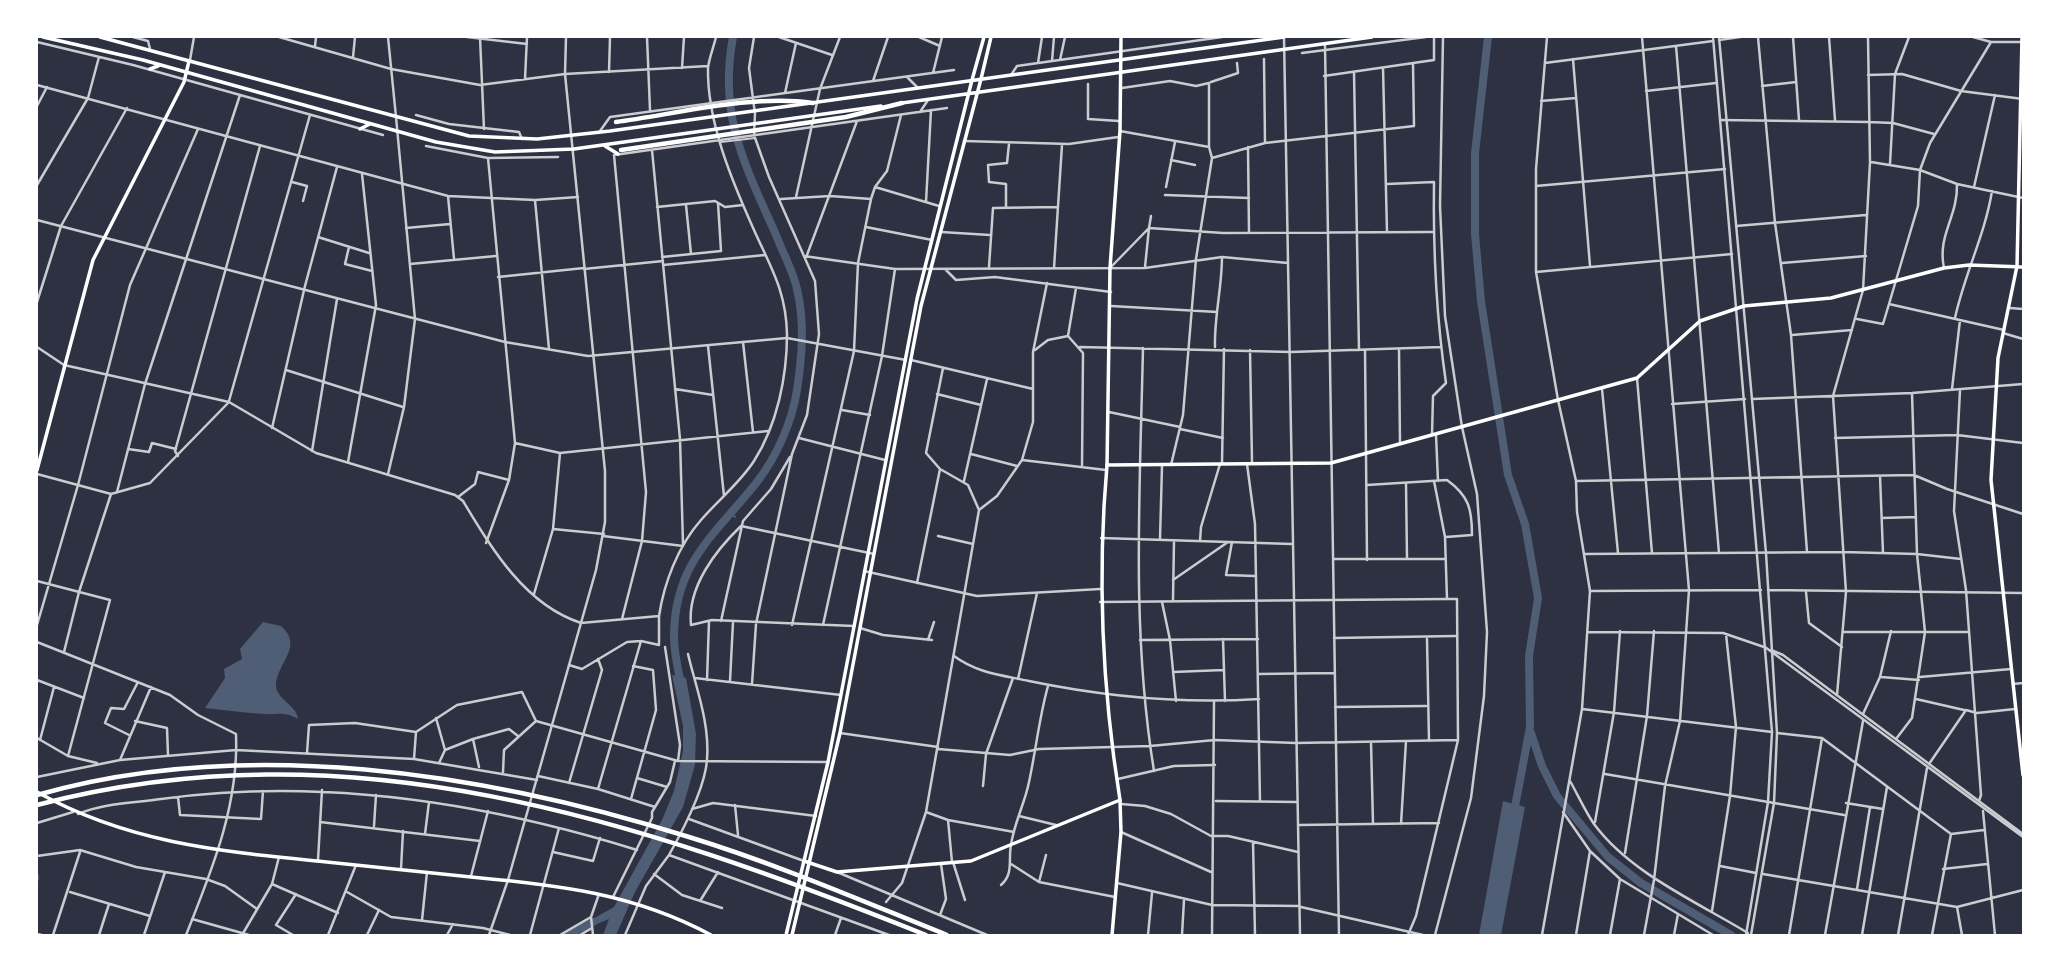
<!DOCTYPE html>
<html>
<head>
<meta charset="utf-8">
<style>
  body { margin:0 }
  #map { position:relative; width:2060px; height:972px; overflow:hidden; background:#2d3142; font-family:Cabin,sans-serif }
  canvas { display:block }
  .frame { position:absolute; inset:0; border:38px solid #fff; pointer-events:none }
</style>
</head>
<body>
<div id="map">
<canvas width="2060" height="972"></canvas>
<div class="frame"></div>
</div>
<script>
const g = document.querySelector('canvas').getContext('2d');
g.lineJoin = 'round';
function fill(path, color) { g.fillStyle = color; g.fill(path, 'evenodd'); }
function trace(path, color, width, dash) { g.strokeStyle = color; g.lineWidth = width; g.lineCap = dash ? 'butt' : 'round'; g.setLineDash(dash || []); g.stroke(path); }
const water = new Path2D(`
  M263,622l18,4c23,20 -3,36 -5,58 -1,15 21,21 22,35 -14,-8 -23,-4 -33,-5 -19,-1 -39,-4 -60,-6l20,-30 -1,-9 18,-10 -2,-10z
  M672,675l14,3 10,56 -1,31 -12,42 -48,85 -19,43h-13l6,-16 -24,10 -3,-4 32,-18 48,-87 12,-29 9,-40v-25z
  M1503,801l22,6 -24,128h-22z`);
const stream = new Path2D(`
  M730,512l5,5`);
const river = new Path2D(`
  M1488,37l-13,116v81l6,67 27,174 17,49 13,74 -9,58 1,71 -16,85
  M681,684c-3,-15 -7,-31 -7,-47 0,-75 42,-103 83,-155 20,-26 35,-60 40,-92 5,-33 8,-68 0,-101 -4,-18 -14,-36 -21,-54 -31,-70 -58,-119 -43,-198
  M1531,733l11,33 15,30 51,61 33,26 90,52
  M568,935l25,-13`);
const pedestrian = new Path2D(`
  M721,142l34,-4`);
const minor = new Path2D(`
  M133,37l15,4 2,8
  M279,37l112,32 89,16 85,-11 143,-8
  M388,37l8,80
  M467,37l60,7
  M480,37l4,92
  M647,37l3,73
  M779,37l53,18
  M919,37l21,9
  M1642,37l47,553 -9,131 -15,65 -11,94 -10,55
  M1758,37l17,186 16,112 16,217
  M1793,37l6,83
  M1829,37l6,83
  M1973,37l18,5h30
  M1719,40l21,-3
  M37,42l96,23 250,70
  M1991,42l-61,101 -10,27 -2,36 -29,98 115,26
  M1325,45l14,890
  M315,46l1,-9
  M1676,46l43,507
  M1302,53l124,-16
  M353,57l2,-20
  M1264,59l1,84
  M1573,59l17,207
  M1060,60l5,-23
  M1052,61l2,-24
  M1038,63l4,-26
  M1545,63l168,-22
  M682,68l2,-31
  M1383,68l4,164
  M609,72l1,-35
  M1354,72l5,278
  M933,73l9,-36
  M1011,75l6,-9 205,-29
  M1868,75l34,-1 59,17 62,8
  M1324,76l110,-16v-23
  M907,77l10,10
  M525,79l2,-42
  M873,81l15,-44
  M1211,82l27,-9 -1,-10
  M1088,84v35l31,2
  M37,85l411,111 87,4 43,-3
  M1762,86l34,-4
  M1122,88l48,-7 26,5 13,-3v64
  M1646,91l70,-8
  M785,93l11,-50
  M1541,101l35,-3
  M37,106l10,-19
  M920,112l8,-12
  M416,115l33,9 70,8 3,7
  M1720,120l149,2 24,1 41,11
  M600,131l10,-14 344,-47
  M1120,131l89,16 3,11 -16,101 -13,156 -12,50
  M964,141l105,3 49,-7
  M426,146l62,12 70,-1
  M1248,147l1,86
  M652,150l28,289 3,105
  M1212,158l53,-15 149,-17 -1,-62
  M1171,160l24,5
  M1871,162l49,8 37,14 66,14
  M1890,164l5,-90 14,-37
  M292,182l15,4 -4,15
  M1387,184l47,-2c-1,69 2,133 12,201l-13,13 -1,39
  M37,185l51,-87 11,-41
  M1536,186l189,-17
  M875,187l64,19
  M1166,187l9,-45
  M1974,187l21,-92
  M1165,195l84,3
  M448,196l6,63
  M796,197l24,-108 20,-52
  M781,199l49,-3 41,3
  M535,200l14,149
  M926,202l5,-92
  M686,205l5,49
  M657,207l58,-6 10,6 18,-2
  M1006,207v-23l-17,-2 -1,-17 19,-2 2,-19
  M1736,226l130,-11
  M866,227l66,13
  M406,228l44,-4
  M941,232l49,3
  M318,237l51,16
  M349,247l-4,17 27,7
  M807,255l50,-134
  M804,256l91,13 250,-1 77,-11 66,6
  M662,257l59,-6 -3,-48
  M1782,263l84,-7
  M410,264l86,-8
  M663,265l102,-10
  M989,267l4,-59 64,-1
  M1145,267l4,-39 74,5 209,-1
  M1054,268l8,-123
  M1110,268l39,-40 2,-12
  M1944,268c-7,-33 14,-51 13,-84
  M584,269l79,-8
  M945,269l11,11 39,-3 116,15
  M1536,272l196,-18
  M498,277l86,-9
  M37,302l24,-76 66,-118
  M1111,306l106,6
  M2010,308l13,1
  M1955,318c9,-43 30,-83 37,-127
  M1857,319l26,5 6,-20
  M2003,333l20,6
  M1792,335l60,-5
  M1068,336l8,-48
  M743,342l10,90
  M708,346l16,150
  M37,347l27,18
  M1080,347l211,5 150,-5
  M1215,347c-1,-30 7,-59 7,-90
  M1143,348c-3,142 -12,282 11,423
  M1399,349l1,95
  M1035,350l13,-10 20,-4 15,17 -1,114
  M1250,350l2,112
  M1365,350l2,210
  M911,360l122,29
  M943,368l-17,85 14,16 28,16 11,25
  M286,370l117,37
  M1637,378l15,175
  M675,389l38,6
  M1602,389l16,164
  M1952,389l8,-69
  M1960,390l-6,121 12,79 15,205 -2,6
  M937,394l44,11
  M1752,399l160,-6 111,-9
  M229,401l81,-286
  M1672,404l73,-5
  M842,410l28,5
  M1109,412l71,15
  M272,428l33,-142 32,-119
  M1180,429l43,9
  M1436,435l2,46
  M799,438l86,22
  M1835,438l122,-3 66,8
  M515,443l45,10 208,-22
  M128,449l21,3 3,-9 24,6
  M312,451l25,-152
  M971,454l46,12
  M178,456l-3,-5 85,-305
  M1022,460l84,10
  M348,462l28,-157 -14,-131
  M1222,464l2,-115
  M1247,464l8,60 5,277
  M1880,476l3,77
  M964,481l23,-102
  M1576,481l338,-6 33,14 76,25
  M1406,483l1,76
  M1367,485l80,-5c22,16 25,29 25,55l-26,2
  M117,492l28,-108 95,-289
  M458,497l17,-13 3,-12 31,8
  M1882,518l34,-1
  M741,526c-25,24 -54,61 -50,99l21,-5 142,6
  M741,526l133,28
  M553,529l51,5
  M603,536l80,10
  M938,536l35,8
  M1101,538l191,6
  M1160,539l2,-73
  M1200,541l1,-14 19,-63
  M1232,542l-6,33 29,1
  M486,543l23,-63 6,-37 -27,-285
  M1584,554l259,-2 74,2 44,5
  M1333,559h112
  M864,571l113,25 123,-7
  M1173,580l55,-38
  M37,581l73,19 -42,156
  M917,583l23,-114
  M1806,592l3,31 33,24
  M534,594l19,-65 7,-76
  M1173,600l1,-59
  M1162,602l8,38 6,61
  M659,616c5,-33 19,-70 42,-96 17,-20 38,-36 53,-59 23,-36 33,-84 33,-127 -1,-43 -16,-66 -33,-104 -22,-49 -47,-108 -46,-162 1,-10 6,-22 8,-31
  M622,619l20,-78 4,-49 -32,-337 333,-47
  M721,621l22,-100 28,-32 19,-32
  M581,623l78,-7v29l-18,-4
  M37,625l41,-140 52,-200 68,-156
  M792,625l62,-274 4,-88 13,-64 4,-12 12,-16 14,-56
  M823,625l59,-269 13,-87
  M860,628l23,7 49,5
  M1588,632l135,1 41,14
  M1843,632h126
  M1334,638l122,-2
  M1223,639l2,62
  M1427,639l2,102
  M928,640l6,-18
  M1140,640l118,-1
  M37,642l133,53 28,20 38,19c3,71 -24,136 -50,201
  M665,647l15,98 -2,16
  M64,652l15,-60 32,-98
  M954,656c23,17 47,19 75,25 77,16 152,23 230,18
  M569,665l13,4 45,-27 14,-1 -43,148
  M1173,672l51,-2
  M1258,674l76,-1
  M1881,677l38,3
  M1920,677l91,-8
  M695,678l146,17
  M1018,679l19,-86
  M37,680l47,18
  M707,680l2,-59
  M730,681l3,-59
  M752,684l4,-60 36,-170 15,-39 12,-81 -4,-53 -46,-104 -15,-42 1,-21 -6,-46 5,-31
  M2013,684l10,-1
  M1837,695l9,-103 -13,-196 30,-106 7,-128 -2,-125
  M1916,699l48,11
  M1335,707l91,-1
  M1582,709l190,23
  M1863,714l17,-37 11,-46
  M436,718l9,32 -6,13
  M135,721l32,7 1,27
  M840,733l98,14
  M1777,733l45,5 129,96 33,-4
  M129,735l-24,-12 6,-15 13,1 14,-27
  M37,738l31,18 29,7
  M473,739l36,-10 9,7
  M1896,739l16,-21 13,-86 -8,-78 -5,-161
  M40,740l14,-53
  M1371,742l2,82
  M938,749l72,6 29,-6 111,-3 65,-6 81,3 162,-3
  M445,750l28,-11 6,28
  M307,753l2,-28 46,-2 61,9 41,-27 65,-13 14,29 142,40 150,1
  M414,759l2,-27
  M120,760l31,-73
  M1929,764l37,-54 11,3 38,-4
  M503,772l1,-22 32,-29
  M1605,774l239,41
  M538,776l60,13 57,18
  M37,777l83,-17 116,-10 178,9 123,21
  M637,778l30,9
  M1118,779l56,-13 41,-1
  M1570,781c8,14 15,30 24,43 36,49 103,78 154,109
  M569,783l33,-113 -4,-11
  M983,786l3,-32 27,-76
  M178,797l2,18 81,4 2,-28
  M631,799l25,-89 -3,-40 -20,-4
  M1216,801l81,1
  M1846,803l37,6
  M1121,804l24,2 26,8 40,22h17l70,16
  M735,805l3,30
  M692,809l21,-6 103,13
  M1983,811l12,124
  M926,812l22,8 66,12
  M1563,812l27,39 30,28 93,56
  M78,814c25,-11 56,-11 83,-15 161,-22 322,3 476,51
  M1019,816l37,9
  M689,819l115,42
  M948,820l4,42
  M320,822l160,19
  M1595,822l19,-110 6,-81
  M37,823l36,-11
  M1401,824l5,-83
  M1299,825l140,-2
  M374,826l2,-31
  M1121,832l90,40
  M425,834l4,-32
  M1253,842l2,93
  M553,852l40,9 7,-23
  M1625,853l22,-137 7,-85
  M669,855c14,-25 36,-67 38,-95 3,-37 -11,-72 -19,-106
  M37,856l43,-6 56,17 70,12 19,7 32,23
  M318,860l4,-70
  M953,862l12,38
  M1011,864l28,18 76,15
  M1720,866l36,7
  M401,869l2,-38
  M1943,869l44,-5
  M837,872l150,63
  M654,874l28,21 40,13
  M1763,874l194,33 66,-17
  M37,875v5
  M471,876l17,-65
  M1039,882l7,-27
  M1117,883l95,22 87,1
  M272,884l66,29
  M1001,885c13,-11 7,-26 10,-40 3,-22 14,-42 18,-63 7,-32 10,-64 19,-96
  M1857,889l13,-82
  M70,892l80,24
  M347,892l44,25 92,11 27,7
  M613,897l39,-79v-6l18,-30 5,-21
  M700,901l18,-29
  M886,902l16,-19 24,-71 53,-302 18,-14 25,-36 11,-38v-70l14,-69
  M1957,907l5,28
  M1712,911l18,-115 6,-69 -10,-93
  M940,915l6,-16 -5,-35
  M192,919l57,16
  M422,920l5,-48
  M37,934l5,1
  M53,935l27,-83
  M99,935l10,-31
  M144,935l21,-63
  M242,935l30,-51 7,-27
  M293,935l-17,-10 20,-31
  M328,935l28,-70
  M367,935l12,-25
  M447,935l6,-11
  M530,935l29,-107
  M560,935l31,-18
  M580,935l12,-7
  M593,935l-2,-18 8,-23
  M625,935l21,-49 23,-31 220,80
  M835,935l6,-17
  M1148,935l4,-42
  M1182,935l2,-35
  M1212,935l2,-233
  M1408,935l8,-19 42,-176 -1,-141h-10l-2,-62 -11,-56
  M1435,935l36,-137 13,-102 3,-64 -10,-138 -15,-67 -17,-111 -5,-110 3,-169
  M1542,935l40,-226 8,-118 -13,-79 -1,-31 -18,-81 -22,-128v-103l11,-132
  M1576,935l14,-84
  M1610,935l10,-56
  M1674,935l4,-21
  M1789,935l33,-197
  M1825,935l38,-214
  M1862,935l25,-148
  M1898,935l29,-167
  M1932,935l19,-101`);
const tertiary = new Path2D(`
  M1284,37l16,898
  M1713,37l59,695 -4,70 -22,133
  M1719,37l47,516 11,180 -3,70 -23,132
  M190,60l4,-23
  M37,220l468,122 83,14 199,-18 119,22
  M64,365l165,37 87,51 139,42 8,6c29,48 62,104 118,122
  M37,474l74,20 39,-11 79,-81
  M388,474l16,-67 11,-88 -19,-202
  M1768,590l255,3
  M1590,591l171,-1
  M1100,602l347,-3
  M1765,647l258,190
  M1771,650l12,5 240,179
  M1301,907l122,28
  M489,935l19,-55 88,-310 9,-48v-51l-40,-397 1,-37`);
const secondary = new Path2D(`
  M981,79l10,-42
  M972,80l12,-43
  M1107,465l3,-197 10,-137 1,-94
  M1112,935l9,-103 -1,-32`);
const primary = new Path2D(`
  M2022,37l-5,229 -19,92 -7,122 32,295
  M37,470l56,-210 91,-178 5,-21
  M37,792c89,50 180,59 280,69 52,5 103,11 154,16 86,8 162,16 240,58
  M804,861l33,11 134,-11 149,-61c-18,-112 -23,-222 -13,-335l224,-2 306,-85 63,-57 44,-15 87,-8 113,-30 25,-3 54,2`);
const trunk = new Path2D(`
  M43,37l100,23 293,82 59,10 79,-3 307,-43
  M100,37l369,99 68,3 73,-8 674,-94
  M150,69l8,-3
  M902,103l470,-66
  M360,129l10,-5
  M605,146l13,8
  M786,935l42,-173 89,-463 55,-219
  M792,935l48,-202 81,-427 60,-227`);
const motorway = new Path2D(`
  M616,122c60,-8 137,-28 197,-19
  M621,150l225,-33 56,-14
  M37,795c208,-60 449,-22 652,42 88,27 173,64 258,98
  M37,805c312,-82 601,15 889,130`);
fill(water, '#4f5d75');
trace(stream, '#4f5d75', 2);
trace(river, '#4f5d75', 8);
trace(pedestrian, '#caccd0', 2);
trace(minor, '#caccd0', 2.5);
trace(tertiary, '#caccd0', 2.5);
trace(secondary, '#fff', 3.5);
trace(primary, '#fff', 3.5);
trace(trunk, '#fff', 3.5);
trace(motorway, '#fff', 4.5);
</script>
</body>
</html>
